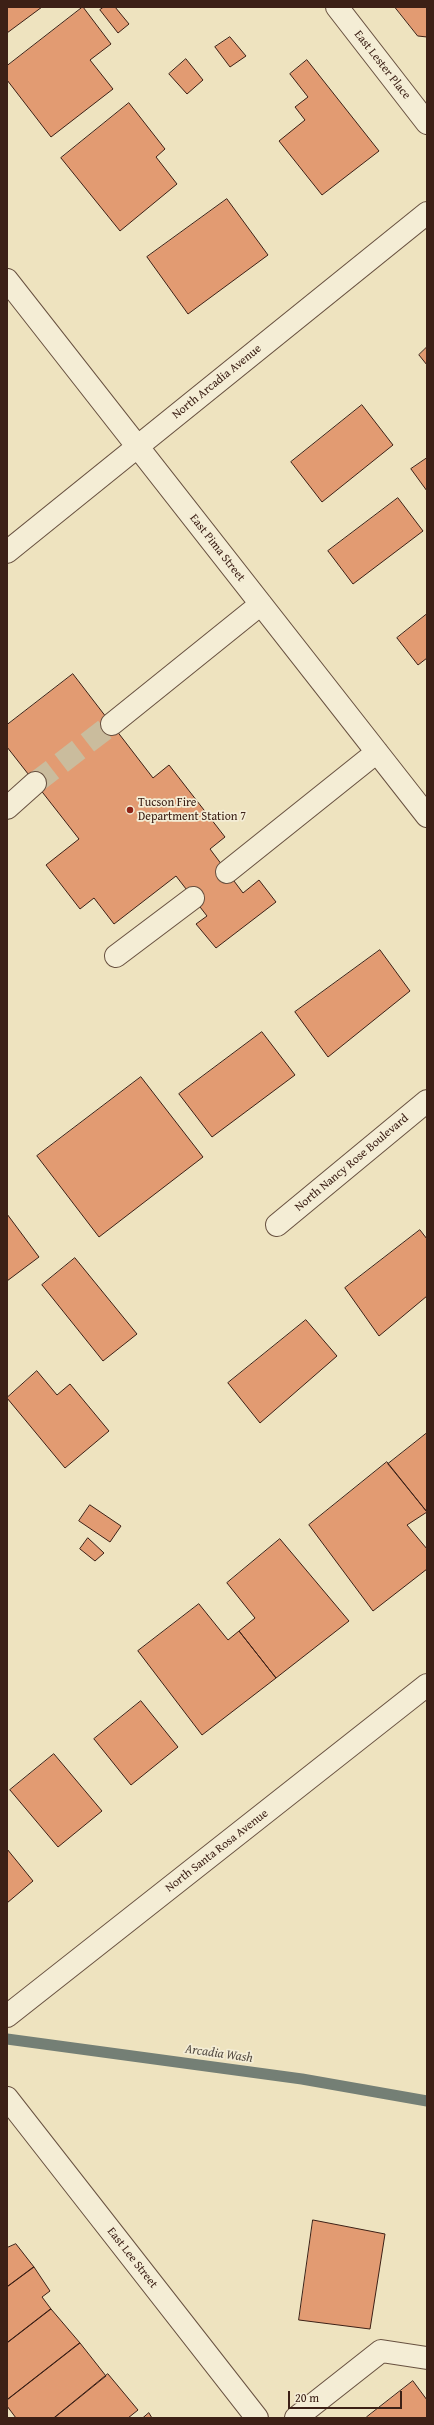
<!DOCTYPE html>
<html>
<head>
<meta charset="utf-8">
<style>
  body { margin:0 }
  #map { position:relative; width:434px; height:2425px; overflow:hidden; background:#eee3bf; font-family:"Gentium Book Plus",serif }
  canvas { display:block }
  .frame { position:absolute; inset:0; border:8px solid #3c2016; pointer-events:none }
  .scale { position:absolute; left:288px; top:2391px; width:114px; height:18px; box-sizing:border-box; border:2px solid #3c2016; border-top:0; padding-left:5px; font-size:12px; line-height:14px; white-space:nowrap; color:#3c2016; -webkit-text-stroke:3px #f4edd5; paint-order:stroke }
</style>
</head>
<body>
<div id="map">
<canvas width="434" height="2425"></canvas>
<div class="frame"></div>
<div class="scale">20 m</div>
</div>
<script>
const g = document.querySelector('canvas').getContext('2d');
g.lineJoin = 'round';
function trace(path, color, width, dash) { g.strokeStyle = color; g.lineWidth = width; g.lineCap = dash ? 'butt' : 'round'; g.setLineDash(dash || []); g.stroke(path); }
function fill(path, color) { g.fillStyle = color; g.fill(path, 'evenodd'); }
function write(font, color, halo, rows, align = 'center') {
  g.font = font + ' "Gentium Book Plus",serif'; g.lineWidth = 3.5; g.setLineDash([]); g.textBaseline = 'middle'; g.strokeStyle = halo; g.fillStyle = color; for (const [text, x, y, turn = 0] of rows) {
    g.save(); g.translate(x, y); g.rotate((+turn || 0) * Math.PI / 180); g.textAlign = isNaN(turn) ? turn : align; if (halo) g.strokeText(text, 0, 0); g.fillText(text, 0, 0); g.restore();
  }
}
const stream = new Path2D(`
  M7,2039l295,40 125,22`);
const building = new Path2D(`
  M7,7h35l-35,26z
  M83,7l28,37 -21,16 23,29 -62,48 -44,-57v-14z
  M104,7h11l14,17 -11,9 -18,-23z
  M395,7h32v30l-9,-1z
  M230,37l16,19 -16,11 -15,-20z
  M186,59l17,21 -16,14 -18,-20z
  M307,60l72,91 -57,44 -43,-54 26,-21 -10,-13 13,-10 -18,-23z
  M129,103l36,46 -9,8 21,27 -57,47 -59,-73z
  M227,199l41,56 -80,59 -41,-57z
  M427,347v18l-8,-10z
  M362,405l31,40 -71,57 -31,-40z
  M427,458v33l-16,-22z
  M398,498l25,33 -70,53 -25,-33z
  M427,614v44l-9,7 -21,-27z
  M73,674l80,104 16,-13 56,72 -15,12 33,44 16,-13 17,22 -60,46 -20,-24 11,-8 -31,-40 -62,48 -20,-26 -14,11 -34,-44 33,-26 -72,-92v-22z
  M380,950l30,41 -82,66 -33,-45z
  M262,1032l33,43 -83,62 -33,-43z
  M141,1077l62,80 -104,80 -62,-81z
  M7,1214l32,43 -32,24z
  M420,1230l7,9v57l-48,40 -34,-48z
  M75,1258l62,76 -34,27 -61,-76z
  M306,1320l31,36 -77,67 -32,-40z
  M37,1371l20,24 13,-11 39,47 -44,37 -58,-70z
  M427,1433v79l-39,-48z
  M387,1462l40,50 -20,13 20,24v20l-54,42 -64,-86z
  M90,1505l31,21 -11,16 -31,-21z
  M88,1538l16,15 -9,8 -15,-12z
  M280,1539l69,82 -73,57 -37,-47 16,-13 -28,-35z
  M199,1604l29,36 11,-9 37,47 -74,57 -64,-84z
  M141,1701l37,46 -47,38 -37,-46z
  M54,1754l48,57 -44,36 -48,-57z
  M7,1849l26,32 -26,22z
  M313,2220l72,14 -15,95 -71,-9z
  M16,2244l18,23 -27,20v-39z
  M34,2267l16,24 -8,6 9,12 -44,34v-56z
  M51,2309l29,34 -73,57v-57z
  M80,2343l26,33 -52,42h-38l-9,-12v-6z
  M108,2374l30,36 -10,8h-74z
  M413,2381l14,19v18h-59l-1,-1z
  M149,2413l3,5h-9z`);
const minorTunnel = new Path2D(`
  M35,783l77,-59`);
const minor = new Path2D(`
  M337,7l90,116
  M7,280l420,536
  M7,552l420,-339
  M112,724l149,-120
  M7,808l28,-25
  M227,872l150,-120
  M116,956l77,-58
  M277,1225l150,-124
  M7,2016l420,-331
  M7,2098l250,320
  M296,2418l85,-67 46,7`);
const markers = [
  [130,810,4,"#8f2418"]
];
const streetNames = [
  ["East Lester Place",382,65,52],
  ["North Arcadia Avenue",217,382,-39],
  ["East Pima Street",217,548,52],
  ["North Nancy Rose Boulevard",352,1163,-40],
  ["North Santa Rosa Avenue",217,1851,-38],
  ["East Lee Street",132,2258,52]
];
const poiNames = [
  ["Tucson Fire",138,803],
  ["Department Station 7",138,817]
];
const waterNames = [
  ["Arcadia Wash",219,2054,8]
];
trace(stream, '#747f75', 11);
fill(building, '#e29b72');
trace(building, '#3c2016', 1);
trace(minorTunnel, '#cabc9d', 22, [22, 11]);
trace(minor, '#685140', 24);
trace(minor, '#f4edd5', 22);
for (const [x, y, r, color] of markers) { const dot = new Path2D(); dot.arc(x, y, r, 0, 2 * Math.PI); g.fillStyle = color; g.fill(dot); trace(dot, '#f4edd5', 1.5); }
write('12px', '#3c2016', '#f4edd5', streetNames);
write('12px', '#3c2016', '#f4edd5', poiNames, 'left');
write('italic 13px', '#584f45', '#f4edd5', waterNames);
</script>
</body>
</html>
